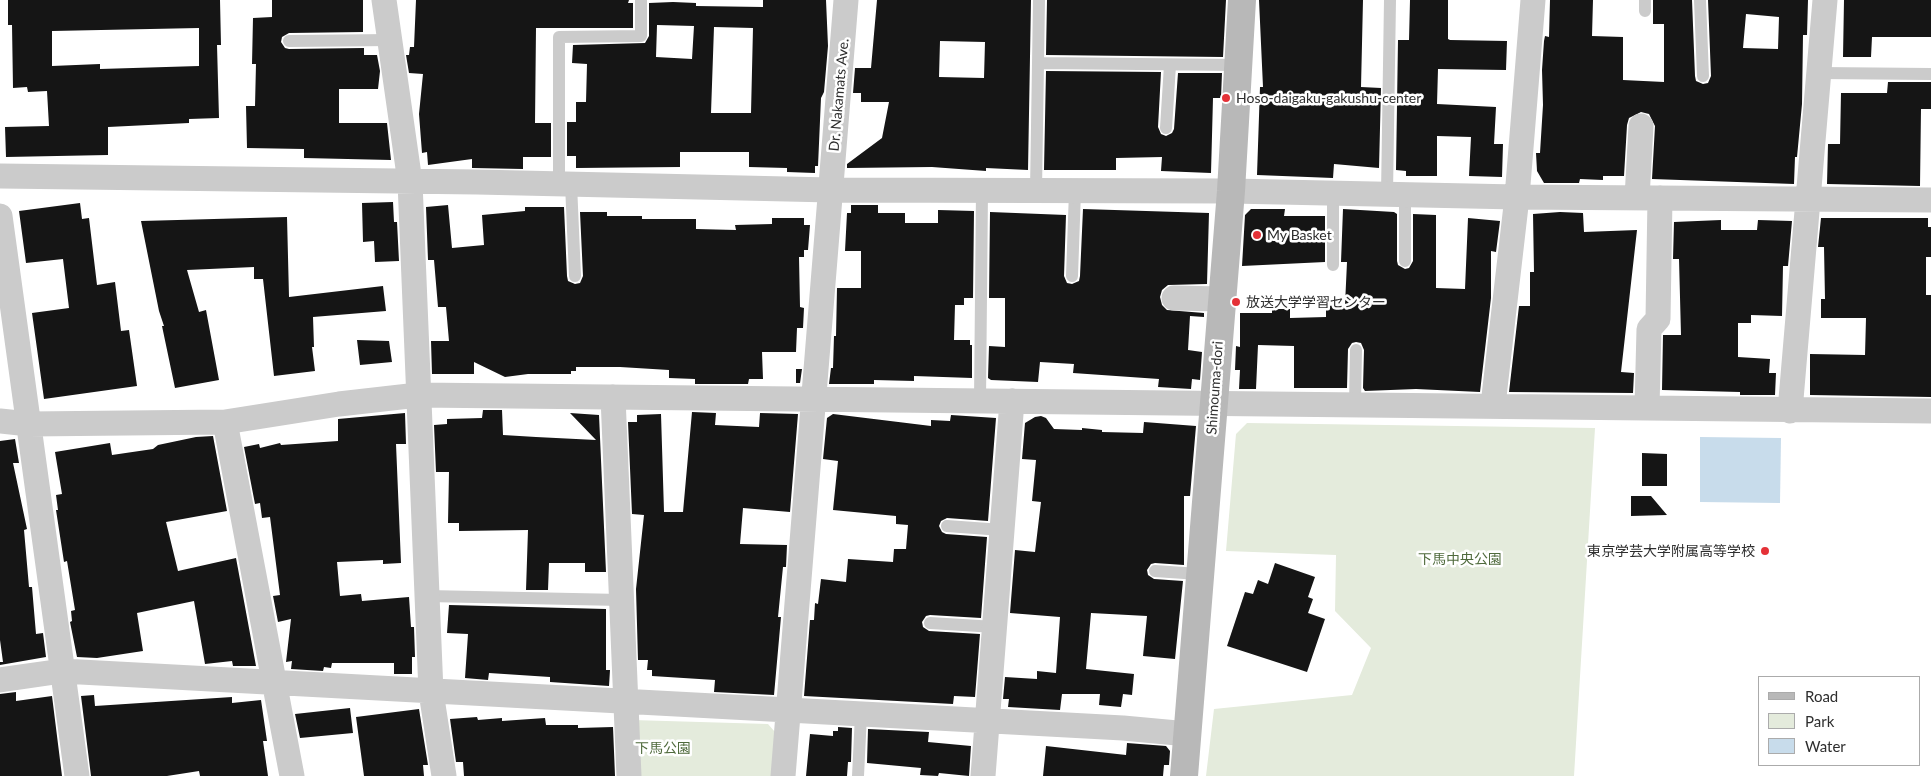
<!DOCTYPE html>
<html>
<head>
<meta charset="utf-8">
<style>
  body { margin:0 }
  #map { position:relative; width:1931px; height:776px; overflow:hidden; background:#fff; font-family:Lato,sans-serif }
  canvas { display:block }
  .legend { position:absolute; left:1758px; top:676px; width:162px; height:90px; box-sizing:border-box; background:#fff; border:1px solid #ababab; margin:0; padding:6px 9px; list-style:none; font-size:15px; color:#2e2e2e }
  .legend li { display:flex; align-items:center; gap:10px; height:25px }
  .legend b { width:25px; border:1px solid #ababab }
</style>
</head>
<body>
<div id="map">
<canvas width="1931" height="776"></canvas>
<ul class="legend">
<li><b style="height:6px;background:#b8b8b8"></b>Road</li>
<li><b style="height:14px;background:#e4ebdc"></b>Park</li>
<li><b style="height:14px;background:#c8dceb"></b>Water</li>
</ul>
</div>
<script>
const g = document.querySelector('canvas').getContext('2d');
g.lineJoin = 'round';
function fill(path, color) { g.fillStyle = color; g.fill(path, 'evenodd'); }
function trace(path, color, width, dash) { g.strokeStyle = color; g.lineWidth = width; g.lineCap = dash ? 'butt' : 'round'; g.setLineDash(dash || []); g.stroke(path); }
function write(font, color, halo, rows, align = 'center') {
  g.font = font + ' Lato,"Noto Sans JP",sans-serif'; g.lineWidth = 5; g.setLineDash([]); g.textBaseline = 'middle'; g.strokeStyle = halo; g.fillStyle = color; for (const [text, x, y, turn = 0] of rows) {
    g.save(); g.translate(x, y); g.rotate((+turn || 0) * Math.PI / 180); g.textAlign = isNaN(turn) ? turn : align; if (halo) g.strokeText(text, 0, 0); g.fillText(text, 0, 0); g.restore();
  }
}
const green = new Path2D(`
  M1247,423l348,5 -21,348h-368l8,-67 138,-14 19,-47 -36,-37 1,-56 -110,-4 10,-117z
  M632,720l136,4 7,8 -1,44h-138z`);
const water = new Path2D(`
  M1700,437l81,1 -1,65 -80,-1z`);
const building = new Path2D(`
  M8,0h212l1,45h-4l2,73 -30,1v4l-81,4v28l-102,2 -1,-30 44,-1 -2,-35 -19,1 -1,-5 -14,1 -1,-63h-4zM199,28v38l-99,3v-5l-48,2v-35z
  M272,0h91v32l-74,1 -7,4 -1,5 4,6 4,1 75,-1v7h13l3,16 -2,18h-39v34h48l4,37 -87,-2v-9l-57,-1 -1,-42h9l1,-42h-4l1,-46 19,-1z
  M416,0h213l-1,3h5v25h-97l-1,95h16v34h-28v12l-51,-1v-9l-44,6 -1,-13 -5,1 -3,-39 4,-40 -14,-1 -3,-18h3l1,-8h4z
  M763,0h63l2,46 -4,46 -3,6 -3,68h-3v7l-28,-1v-4l-38,-1v-15h-69v15l-104,1v-12h-9v-34h9v-20h10l1,-38 -15,-1 1,-18 72,-2 4,-7v-33l24,-1 23,1v3l67,1zM657,25l37,1 -2,33 -36,-2zM714,27l39,1 -2,85h-40z
  M877,0h154l-3,170 -42,-2v3l-54,-4 -85,1v-4l35,-26 7,-36h-28v-9h-8l2,-25h16zM940,41l45,1 -1,36 -45,-1z
  M1047,0h179l-3,57 -177,-2z
  M1259,0h104l-2,87 20,1 -2,80 -45,-4 -1,14 -76,-3 3,-88h3z
  M1410,0h38v39l2,1 57,1 -1,29 -68,-1 -1,35 59,3 -2,37h9l-1,33 -33,-1 2,-39 -34,-1v40h-31v-5l-10,-1 2,-130h11z
  M1550,0h43l-1,36 31,1v43l41,2v-58h-11v-24h39l3,76 1,5 7,3 5,-1 3,-7 -3,-76h100l-1,35h-4l-1,69 -5,53h-2l-1,27 -142,-5 3,-53 -6,-12 -8,-2 -12,6 -2,7 -3,51h-21v4l-23,-1 -1,4h-35l-7,-12 -1,-18h4l3,-48 -1,-35 2,-29 1,-5 4,1zM1746,14l33,3 -1,32 -35,-1z
  M1844,0h87v37h-59l-1,20h-28z
  M1046,71l115,1 -3,55 3,7 5,2 6,-3 2,-4 4,-56h44l-1,25h-8l-2,75 -50,-2 1,-14 -46,1v12h-72z
  M1888,82h43v27h-10l-1,77 -93,-2 1,-40h12l1,-51h46z
  M393,202l1,20h3l2,39 -24,1 -1,-21 -11,1 -1,-39z
  M80,203l2,16 7,-1 8,67 18,-3 6,49 8,-1 8,56 -93,13 -12,-86 37,-5 -6,-49 -37,4 -7,-52z
  M448,205l4,43 32,-3 -2,-30 43,-4v-4h39l3,69 1,5 7,3 5,-1 3,-7 -3,-64h27v4h35v3h54v10l40,1 -1,-5 37,-1v-6h32v7h6l-2,25h-4v7h-5l1,50 4,1 -1,20h-6l-1,24h-34l1,27h-14l-1,5h-53v-5l-26,-1v-8l-49,-3h-44v4h-5v3h-43l-23,3 -31,-15v12h-42l-1,-33h18l-3,-34h-8l-4,-47h-6l-2,-53z
  M851,205h27v8h27v10h33v-13l36,1 -1,87h-9v7h-9l-1,35h16v5h2v33l-58,-2v5l-40,-1v4h-45l2,-16h2l1,-32h2l1,-48h24v-37h-16l2,-38h4z
  M1083,209l126,4 -2,71 -39,1 -6,5 -2,7 2,8 5,5 37,3v4l-14,-1 -2,34 14,2 -2,28 -8,-1 -1,10 -33,-2 1,-8 -86,-6 1,-9 -34,-2 -2,20 -47,-2 -3,-2 1,-32 16,1v-49h-16l1,-86 76,3 -2,61 3,7 5,1 7,-3 1,-5z
  M1251,209h34l-1,7h41v46l-83,4 3,-51z
  M1343,209l51,3 3,2v47l1,4 7,4 4,-1 4,-7v-47l23,1v73l29,1 3,-71 32,3 -4,31 -5,-1v47l-11,94 -64,-3 -51,2 -2,-3 1,-38 -3,-7 -5,-1 -4,1 -4,6 -1,39h-53v-42l-36,-1 -2,44h-17l1,-19h-5l1,-24 4,1v-34h32v-4h18v9l36,-1v-11l19,-1 2,-43h-6z
  M1560,212l23,1 1,19 53,-2 -16,142 13,1 -1,20 -124,-1 10,-86h11v-34h4l-1,-58z
  M287,217l2,80 94,-11 3,25 -73,6 1,30h-2l3,24 -41,5 -11,-97h-9v-12l-67,3 12,42 7,-2 13,70 -44,8 -13,-62h2l-5,-15 -18,-90z
  M1821,218h107v9h3v30h-5v38h5v102l-121,-2v-41l55,1 1,-37h-45v-19h4l-1,-52h-6z
  M1721,220v10h36l1,-10 34,1 -4,45h-5l-1,50 -31,-1v8h-13v34l32,2 -1,14h7l-1,22h-35v-3l-78,-2 1,-55h18l-2,-76h-6l1,-37z
  M357,340l32,1 3,21 -32,3z
  M796,369h6l-2,14h-4z
  M483,410h19l1,25 33,2 60,3 -26,-27 29,2 7,157h-21v-9h-36l-1,27h-22l2,-60 -69,1v-8h-11l1,-51h-13l-2,-47 13,-1v-5l35,-1z
  M692,412l24,1 -1,12 44,2 1,-14 38,1 -8,98 -47,-4 -3,36 47,1 -1,22h-3l-5,50h3l-7,78 -60,-3 1,-12 -63,-4v-6h-5l1,-10h-10l-2,-71 8,-74 -12,-1 -4,-92h9v-7l24,-1 3,98h19z
  M405,413l1,31h-10l5,119 -18,1v-4l-46,2 3,34 21,-2 1,7 47,-4 2,30h3l1,30h-3v17h-18v-11h-62l-1,5 -7,-1 -1,4 -32,-2 1,-8 -6,1 5,-43 -13,3 -5,-26 7,-1 -10,-78 -8,1 -2,-15 -5,1 -11,-57 15,-3 1,4 20,-5 1,2 57,-4v-22z
  M833,414l98,12v-6l19,1 1,-6 45,3 -8,103 -41,-3 -6,3 -2,5 3,6 4,2 41,3 -6,81 -51,-3 -4,1 -4,6 1,5 6,4 51,3 -5,63 -21,-1 -1,8 -149,-8 6,-76h4l1,-17 3,1 3,-25 25,3 2,-23 45,3 1,-13h12l2,-24 -12,-1v-8l-63,-6 5,-49 -15,-2 4,-41z
  M1041,416l5,2 8,11 28,1v-2l20,2v2l41,1 1,-11 52,4 -6,70h-6v69l-29,-2 -4,1 -4,6 1,5 6,4 29,2 -8,78 -32,-3 4,-40 -56,-3 -5,56 48,5 -2,21 -9,-1 -2,13 -22,-2 1,-11h-38l-2,16 -52,-3 1,-8h-6l2,-22 32,2v-8l19,2 4,-56 -50,-4 5,-63 20,2 6,-50 -9,-1 4,-41 -14,-1 3,-36 10,-6z
  M213,436l14,75 -61,11 12,49 58,-13 20,108h-23l-1,-5 -27,3 -11,-63 -57,12 6,38 -46,7 -20,-1 -7,-35 2,-1 -1,-10 4,-1 -8,-49 -3,1 -8,-52h2l-2,-15 6,-1 -7,-42 55,-9 2,12 41,-6 5,-4 38,-8z
  M15,439l4,24h-6l14,66 -3,1 5,57h3l4,47 7,-1 3,24 -46,8v-3h3l-3,-22v-199z
  M1642,453l25,1v32h-25z
  M1631,496h20l16,19 -36,1z
  M1275,563l40,14 -7,20 5,2 -5,14 17,6 -18,53 -80,-26 18,-54 8,2 5,-14 10,4z
  M449,605l157,4v61h4l-1,16 -59,-4v-5l-61,-4 -1,7 -23,-2 3,-44 -21,-1z
  M16,692v9l36,-5 10,80h-62v-82z
  M94,695l1,11 137,-9v6l29,-3 6,41h-4l5,35h-68l-1,-5 -32,5h-76l-10,-80z
  M350,708l3,25 -53,5 -5,-24z
  M419,709l9,56h-5l1,11h-60l-8,-59z
  M477,717l1,3 24,-2v3l43,-3 1,7h32v3l35,-1 2,49h-151l-1,-14h-7l-6,-43z
  M838,727l14,1 -1,34h-3l-1,14h-41l4,-42 23,2v-5h5z
  M868,729l61,3 -1,10 43,4 -2,30 -30,-3 -1,3 -18,-1 1,-7 -54,-5z
  M1127,743l39,3 4,5 -1,14h-5l-1,11h-120l3,-30 80,9z`);
const lane = new Path2D(`
  M1645,0v11
  M1700,0l3,76
  M289,41l102,-1
  M1040,63l198,2
  M1819,73l112,1
  M1166,128l4,-63
  M559,184v-147l82,-1v-36
  M571,184l4,92
  M1036,190l3,-190
  M1333,193v72
  M1387,194l3,-194
  M1405,261v-66
  M1072,276l3,-85
  M980,401l2,-211
  M1355,404l1,-54
  M947,526l55,4
  M1155,571l44,3
  M427,596l194,4
  M930,623l65,4
  M858,776l3,-61`);
const street = new Path2D(`
  M384,0l26,182 21,510 13,84
  M0,176l477,6 354,8 400,1 286,6 414,3
  M1637,198l4,-72
  M0,216l77,560
  M1174,298l47,1
  M613,397l16,379
  M1493,405l24,-208 16,-197
  M1647,407l2,-78 9,-10 2,-121
  M1790,411l35,-411
  M0,421l29,3 196,-2 114,-18 79,-9 1513,16
  M225,422l67,354
  M0,680l62,-9 1061,57 65,6
  M783,776l63,-776
  M983,776l29,-375`);
const secondary = new Path2D(`
  M1184,776l47,-585 11,-191`);
const markers = [
  [1226,98,5,"#e43137"],
  [1257,235,5,"#e43137"],
  [1236,302,5,"#e43137"],
  [1765,551,5,"#e43137"]
];
const streetNames = [
  ["Dr. Nakamats Ave.",839,95,-85],
  ["Shimouma-dori",1215,388,-86]
];
const poiNames = [
  ["Hoso-daigaku-gakushu-center",1236,98],
  ["My Basket",1267,235],
  ["放送大学学習センター",1246,302],
  ["東京学芸大学附属高等学校",1755,551,"right"]
];
const parkNames = [
  ["下馬中央公園",1460,559],
  ["下馬公園",663,748]
];
fill(green, '#e4ebdc');
fill(water, '#c8dceb');
fill(building, '#151515');
trace(lane, '#cbcbcb', 12);
trace(street, '#cbcbcb', 25);
trace(secondary, '#b8b8b8', 28);
for (const [x, y, r, color] of markers) { const dot = new Path2D(); dot.arc(x, y, r, 0, 2 * Math.PI); g.fillStyle = color; g.fill(dot); trace(dot, '#fff', 2); }
write('14px', '#2e2e2e', '#fff', streetNames);
write('14px', '#2e2e2e', '#fff', poiNames, 'left');
write('14px', '#4f6a3c', '#fff', parkNames);
</script>
</body>
</html>
